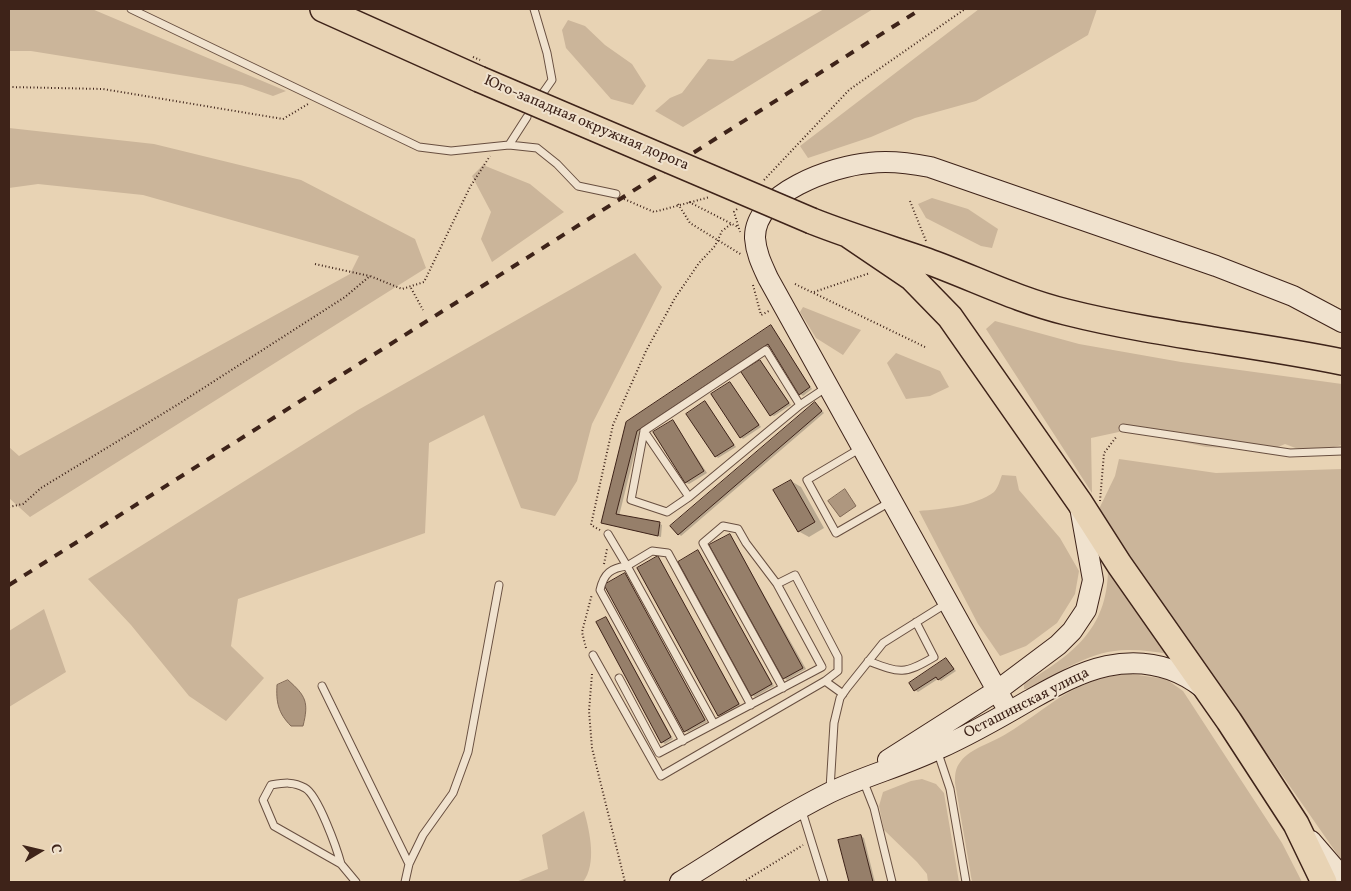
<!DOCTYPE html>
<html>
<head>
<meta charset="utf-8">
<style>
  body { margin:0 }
  #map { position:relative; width:1351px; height:891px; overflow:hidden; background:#e8d3b4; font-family:Vollkorn,serif }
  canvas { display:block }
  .frame { position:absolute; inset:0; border:10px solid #3e2319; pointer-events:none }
  .north { position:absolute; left:15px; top:826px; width:50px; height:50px; -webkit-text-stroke:4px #f0e2ce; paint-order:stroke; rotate:81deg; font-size:14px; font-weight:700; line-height:20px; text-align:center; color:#3e2319 }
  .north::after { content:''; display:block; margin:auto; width:18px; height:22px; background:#3e2319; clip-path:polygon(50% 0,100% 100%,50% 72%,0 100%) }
</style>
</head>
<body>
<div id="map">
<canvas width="1351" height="891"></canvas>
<div class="frame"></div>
<div class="north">С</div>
</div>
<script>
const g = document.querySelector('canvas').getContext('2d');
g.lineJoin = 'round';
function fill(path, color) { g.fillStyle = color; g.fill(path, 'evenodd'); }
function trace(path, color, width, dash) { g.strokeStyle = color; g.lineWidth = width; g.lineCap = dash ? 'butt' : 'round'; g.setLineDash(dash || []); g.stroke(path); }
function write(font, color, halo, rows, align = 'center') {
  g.font = font + ' Vollkorn,serif'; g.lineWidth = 4; g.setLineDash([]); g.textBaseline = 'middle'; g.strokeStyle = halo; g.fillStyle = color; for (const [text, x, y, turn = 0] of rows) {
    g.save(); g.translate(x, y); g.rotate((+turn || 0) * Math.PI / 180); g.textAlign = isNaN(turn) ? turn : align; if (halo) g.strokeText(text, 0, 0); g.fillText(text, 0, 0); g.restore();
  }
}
const green = new Path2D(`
  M9,9h83l194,82 -13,5 -31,-11 -211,-34h-22z
  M824,9h49l-190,118 -28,-16 15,-13 12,-5 26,-34 25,2z
  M979,9h118l-9,26 -112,66 -61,17 -44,19 -63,21 -8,-12z
  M568,20l17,6 20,19 27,19 14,22 -13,19 -22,-6 -45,-51 -4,-18z
  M9,128l145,16 147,36 114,59 11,29 -396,249 -21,-19v-51l10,9 331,-182 9,-18 -216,-61 -105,-11 -29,4z
  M483,165l47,19 34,28 -72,50 -11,-23 10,-27 -19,-36z
  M932,198l36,11 30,20 -6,19 -11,-2 -55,-28 -8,-14z
  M635,253l27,34 -70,137 -15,57 -22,35 -34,-8 -37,-93 -55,28 -4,90 -187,66 -7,47 33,32 -38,43 -37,-25 -58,-71 -43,-46 270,-169z
  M803,307l58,23 -18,25 -27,-17 -16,-26z
  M995,321l84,23 102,18 161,22v61l-33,8 -24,-9 -14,6 -65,-3 -78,-17 -37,8 1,55 -106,-164z
  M896,353l44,18 9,16 -19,9 -24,3 -19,-36z
  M1119,459l97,14 126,-4v392l-224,-321 -19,-31 16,-33z
  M1002,475l14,1 3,14 41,48 19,33 -4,23 -18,29 -31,23 -26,10 -22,-32 -59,-113c22,-2 57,-5 75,-19 4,-4 6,-12 8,-17z
  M1108,570l61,84c-13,-2 -26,-4 -39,-4 -37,-1 -69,21 -100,39h-6v-5c47,-29 83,-53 84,-114z
  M44,609l22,63 -57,35v-76z
  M1131,674l35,5 17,12 99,152 20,39h-330l-17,-99c0,-8 0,-15 6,-22 9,-12 32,-19 45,-27 45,-27 68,-57 125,-60z
  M922,779l14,5 8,9 15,89h-31l-1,-8 -10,-12 -33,-32 -5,-24 4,-14 28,-11z
  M584,811c6,21 13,53 -1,71h-67l32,-13 -6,-34z`);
const water = new Path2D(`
  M845,489l11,17 -16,11 -12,-16z
  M288,680c18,16 21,22 15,46h-12c-13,-13 -15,-24 -14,-41z`);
const shadow = new Path2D(`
  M771,327l41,62 -9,7 -3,-2 -30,-49 -130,87 -21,84 41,8 2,1 -1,12 -59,-14 25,-100z
  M760,361l31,44 -17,11 -3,-1z
  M730,383l31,44 -18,12 -2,-2z
  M705,403l31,44 -18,11 -2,-2z
  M815,404l9,9 -143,123 -2,-2z
  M673,421l34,52 -18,11 -3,-1z
  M791,481l10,6 23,41 -15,9 -11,-6z
  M730,535l76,134 -19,11 -3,-2z
  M698,552l76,134 -19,11 -3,-2z
  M658,558l83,148 -19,10 -3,-1z
  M624,574l83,148 -19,10 -3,-1z
  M606,618l67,121 -8,5 -3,-2z
  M946,659l10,12 -15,10 -3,-2 -20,13 -3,-2z
  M861,836l3,2 11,44h-25l-10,-41z`);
const building = new Path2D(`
  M771,325l39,62 -11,8 -31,-51 -131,87 -21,83 44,8 -2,14 -57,-13 25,-101z
  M760,360l29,43 -19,13 -29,-44z
  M730,382l29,43 -19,13 -29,-44z
  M705,401l29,44 -19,12 -29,-43z
  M815,402l7,9 -144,124 -8,-9z
  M673,420l31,51 -19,12 -32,-51z
  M791,480l24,42 -17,10 -25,-42z
  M730,534l73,134 -20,11 -74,-134z
  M698,550l74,134 -21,12 -73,-134z
  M658,556l81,148 -21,12 -81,-148z
  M625,573l80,147 -21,12 -80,-147z
  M606,617l65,120 -10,6 -65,-121z
  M946,658l8,11 -16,11 -2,-3 -22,14 -5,-8z
  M861,835l12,47h-24l-11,-42z`);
const path = new Path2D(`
  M9,87l94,2 180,30 25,-15
  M764,180l85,-90 116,-81
  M624,199l30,13 56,-15
  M910,201l16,40
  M689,202l49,25
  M678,204l12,19 52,32
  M737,209l-3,3 6,20
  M315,264l55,12
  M795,284l130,63
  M753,285l8,30 8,-4
  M411,288l12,22
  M814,292l56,-19
  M1100,501l4,-48 13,-17
  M9,507l14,-3 18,-16 136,-83 168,-108 25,-21 32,13 22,-7 46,-95 20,-31
  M600,530l-9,-5 22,-100 33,-74 29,-53 24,-35 16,-17 7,-15 9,-7
  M604,564l3,-15
  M9,571v1
  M586,648l-4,-16 10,-38
  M592,674l-3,37 3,37 33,134
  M743,882l60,-37`);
const lane = new Path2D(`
  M131,9l288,138 32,4 58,-6 28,3 20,16 21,22 38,8
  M534,9l13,44 5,27 -14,20
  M509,145l18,-28
  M800,405l-34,-55 -122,81 45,66 111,-92 27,-18
  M1123,428l167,25 52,-2
  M644,431l-13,69 36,12 22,-15
  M861,448l-54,32 29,53 54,-31
  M608,534l19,32c-16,2 -23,7 -27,24l83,151
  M777,584l-31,-41 -8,-14 -15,-3 -20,17 80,145
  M593,655l68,121 164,-95 18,13
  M868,661c32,12 36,14 66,-4l-18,-35
  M619,678l40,75 163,-86 -45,-83 18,-9 43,82v14l-13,10
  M322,686l87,178
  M714,724l-87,-158 25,-15 16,2 83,152
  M937,750l13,39 16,93
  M863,780l11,28 18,74
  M830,789l4,-66 6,-25 7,-10 36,-45 64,-40
  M801,808l23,74
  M341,864c-4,-15 -23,-69 -36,-76 -12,-7 -22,-5 -34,-3l-8,15 11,26 67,38 15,18
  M405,882l4,-18 14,-29 30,-42 15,-41 31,-167`);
const secondary = new Path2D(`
  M1009,712l-241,-434c-6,-13 -12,-25 -13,-40 -1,-45 78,-72 114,-75 21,-3 41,0 61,4l286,99 77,30 49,26
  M888,760l110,-70 60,-45 14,-14 14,-21 7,-30 -13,-73
  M1311,841l31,36
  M680,882c49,-30 97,-63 149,-89 35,-17 74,-27 109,-44 31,-14 61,-31 90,-48 25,-14 51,-29 79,-35 35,-7 68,0 96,22`);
const highway = new Path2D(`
  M323,9l156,70
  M812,221c38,15 77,27 115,40 47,17 90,39 139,51 91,23 184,31 276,50
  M850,236l62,42 38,39 130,186 39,61 110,157 67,103 28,58`);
const rail = new Path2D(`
  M9,585l912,-576`);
const pathBridge = new Path2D(`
  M473,57l7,3`);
const highwayBridge = new Path2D(`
  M479,79l333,142`);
const streetNames = [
  ["Юго-западная окружная дорога",586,124,23],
  ["Осташинская улица",1027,704,-27]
];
fill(green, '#cbb59a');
fill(water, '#ae977f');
trace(water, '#816956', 1);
fill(shadow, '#0003');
fill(building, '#967f6a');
trace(building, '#3e2319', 1);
trace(lane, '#684f40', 9);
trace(secondary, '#3e2319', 22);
trace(highway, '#3e2319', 28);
trace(path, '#3e2319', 2, [1, 2.5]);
trace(lane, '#f0e2ce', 7);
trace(secondary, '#f0e2ce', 20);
trace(highway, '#e8d3b4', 25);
trace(rail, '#3e2319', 4, [9, 9]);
trace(highwayBridge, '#3e2319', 28, []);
trace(pathBridge, '#3e2319', 2, [1, 2.5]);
trace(highwayBridge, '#e8d3b4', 25);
write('15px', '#3e2319', '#f0e2ce', streetNames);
</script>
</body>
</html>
